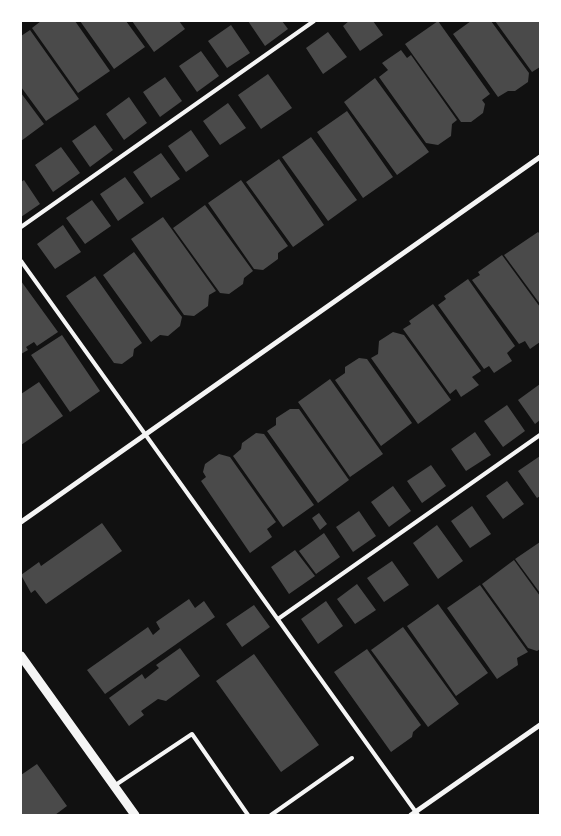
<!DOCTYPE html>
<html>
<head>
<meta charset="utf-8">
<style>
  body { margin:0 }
  #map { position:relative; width:561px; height:836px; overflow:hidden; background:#111; font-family:Lato,sans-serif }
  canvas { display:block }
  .frame { position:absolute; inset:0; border:22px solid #fff; pointer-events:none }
</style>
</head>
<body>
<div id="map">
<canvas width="561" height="836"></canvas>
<div class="frame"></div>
</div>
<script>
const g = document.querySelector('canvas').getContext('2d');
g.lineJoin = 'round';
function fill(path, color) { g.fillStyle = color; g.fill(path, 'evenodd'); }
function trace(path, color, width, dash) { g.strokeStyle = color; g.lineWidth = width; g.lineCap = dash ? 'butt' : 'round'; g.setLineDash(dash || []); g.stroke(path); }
const building = new Path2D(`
  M41,21h34l35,50 -32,22 -46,-65z
  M80,21h46l19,26 -31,22z
  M132,21h47l6,8 -31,23z
  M248,21h34l6,8 -23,17z
  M349,21h24l10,14 -23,16 -17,-25z
  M438,21l52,73 -8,6 3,4 -2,9 -12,9h-10l-56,-78z
  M471,21h20l38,52 -1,9 -13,9h-7l-10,6 -45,-63z
  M495,21h45v46l-8,5z
  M231,25l19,28 -23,15 -19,-27z
  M30,30l49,69 -33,22 -25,-34v-51z
  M328,32l19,25 -24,17 -17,-26z
  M401,50l6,8 4,-3 46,65 -5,4 -1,12 -13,9 -12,-2 -47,-66 9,-7 -6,-7z
  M201,51l18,25 -22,16 -18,-26z
  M268,74l24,34 -31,21 -23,-34z
  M165,77l17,24 -22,16 -17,-25z
  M375,78l54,74 -32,23 -53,-73z
  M21,93l23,31 -23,17z
  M129,97l18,26 -23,17 -18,-26z
  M228,103l18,25 -26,17 -17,-24z
  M347,111l46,66 -30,21 -46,-66z
  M95,125l18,25 -23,17 -18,-26z
  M191,130l18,26 -23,16 -18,-26z
  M311,137l46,63 -29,21 -46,-64z
  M61,147l19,26 -27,19 -18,-27z
  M161,153l19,26 -29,19 -18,-26z
  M279,159l45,66 -31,22 -47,-65z
  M125,177l19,26 -26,18 -18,-27z
  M24,180l16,24 -19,13v-35z
  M241,180l47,66 -10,7v6l-15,11 -9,-1 -46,-66z
  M92,200l19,26 -26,18 -19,-26z
  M205,205l48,66 -9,7 -1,6 -14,10 -9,-1 -47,-65z
  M163,217l53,74 -7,4 -1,11 -14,10 -10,-1 -53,-76z
  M63,225l18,27 -26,17 -18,-25z
  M538,232l2,2v70l-36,-49z
  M134,252l48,65 -2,9 -12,10 -8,-1 -9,7 -48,-67z
  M502,255l38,52v35l-10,7 -5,-8 -6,3 -47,-64 8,-5 -2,-3z
  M95,276l47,67 -8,6 -1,7 -11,8 -8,-1 -48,-67z
  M468,279l47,67 -8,7 5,8 -18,12 -5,-7 -5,3 -46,-64 8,-6 -2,-3z
  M21,281l37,51 -21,14 -3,-4 -8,5 2,3 -7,4z
  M433,304l48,67 -9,6 7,8 -18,12 -5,-8 -6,5 -47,-65 8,-5 -2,-3z
  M393,332l11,3 47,65 -33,24 -47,-66 7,-4 1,-13z
  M62,335l38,56 -30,21 -39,-57z
  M359,358l8,1 45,64 -31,23 -46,-66 10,-7v-6z
  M330,379l53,75 -33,23 -52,-75z
  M39,382l24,34 -42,29v-51z
  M540,384v36l-5,4 -17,-24z
  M507,405l18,26 -22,16 -19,-26z
  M290,409h9l50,71 -31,23 -51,-72 9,-6v-7z
  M475,432l16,23 -25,16 -15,-22z
  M256,433l8,1 50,71 -31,22 -50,-71 8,-7 1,-6z
  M219,454l11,3 46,65 -9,7 5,8 -22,16 -49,-72 5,-4 -3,-5 2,-8z
  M540,456v40l-3,2 -19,-27z
  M431,465l15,21 -24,17 -15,-22z
  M507,481l17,23 -21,15 -17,-23z
  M393,486l18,25 -22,16 -18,-25z
  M472,506l19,28 -21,14 -19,-27z
  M359,511l17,25 -23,16 -17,-25z
  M319,513l8,11 -7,6 -8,-12z
  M102,523l20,28 -76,53 -11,-14 -4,3 -10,-18 18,-13 2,4z
  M437,525l26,36 -25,18 -25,-36z
  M324,533l16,24 -24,17 -17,-23z
  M540,542v51l-25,-34z
  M295,550l20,26 -26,18 -18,-27z
  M514,560l26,36v53l-3,2 -9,-3 -46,-64z
  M392,561l17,24 -25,17 -17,-24z
  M357,584l19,26 -21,14 -18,-25z
  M480,585l48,67 -11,6 1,7 -21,14 -50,-71z
  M189,599l6,9 9,-7 11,16 -110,77 -18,-24 61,-43 5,8 7,-6 -4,-7z
  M326,601l17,25 -25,18 -17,-25z
  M438,604l50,69 -32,23 -49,-70z
  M254,605l16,22 -28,20 -16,-23z
  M403,627l56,77 -31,23 -57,-77z
  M180,648l20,28 -34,25 -8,-2 -17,12 3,4 -15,11 -20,-28 33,-24 3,5 14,-11 -3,-3z
  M367,649l54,76 -8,7 -1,5 -21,15 -57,-80z
  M254,654l65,91 -38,27 -65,-91z
  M37,764l30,42 -12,9h-34v-40z`);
const service = new Path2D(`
  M21,227l293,-206
  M21,261l397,554
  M278,619l262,-184
  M114,786l78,-52 56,81
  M271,815l81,-57`);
const minor = new Path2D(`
  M21,522l519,-365
  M411,815l129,-90`);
const tertiary = new Path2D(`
  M21,656l114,159`);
fill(building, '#4a4a4a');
trace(service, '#f5f5f5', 4);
trace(minor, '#f5f5f5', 5);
trace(tertiary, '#f5f5f5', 9);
</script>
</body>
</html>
